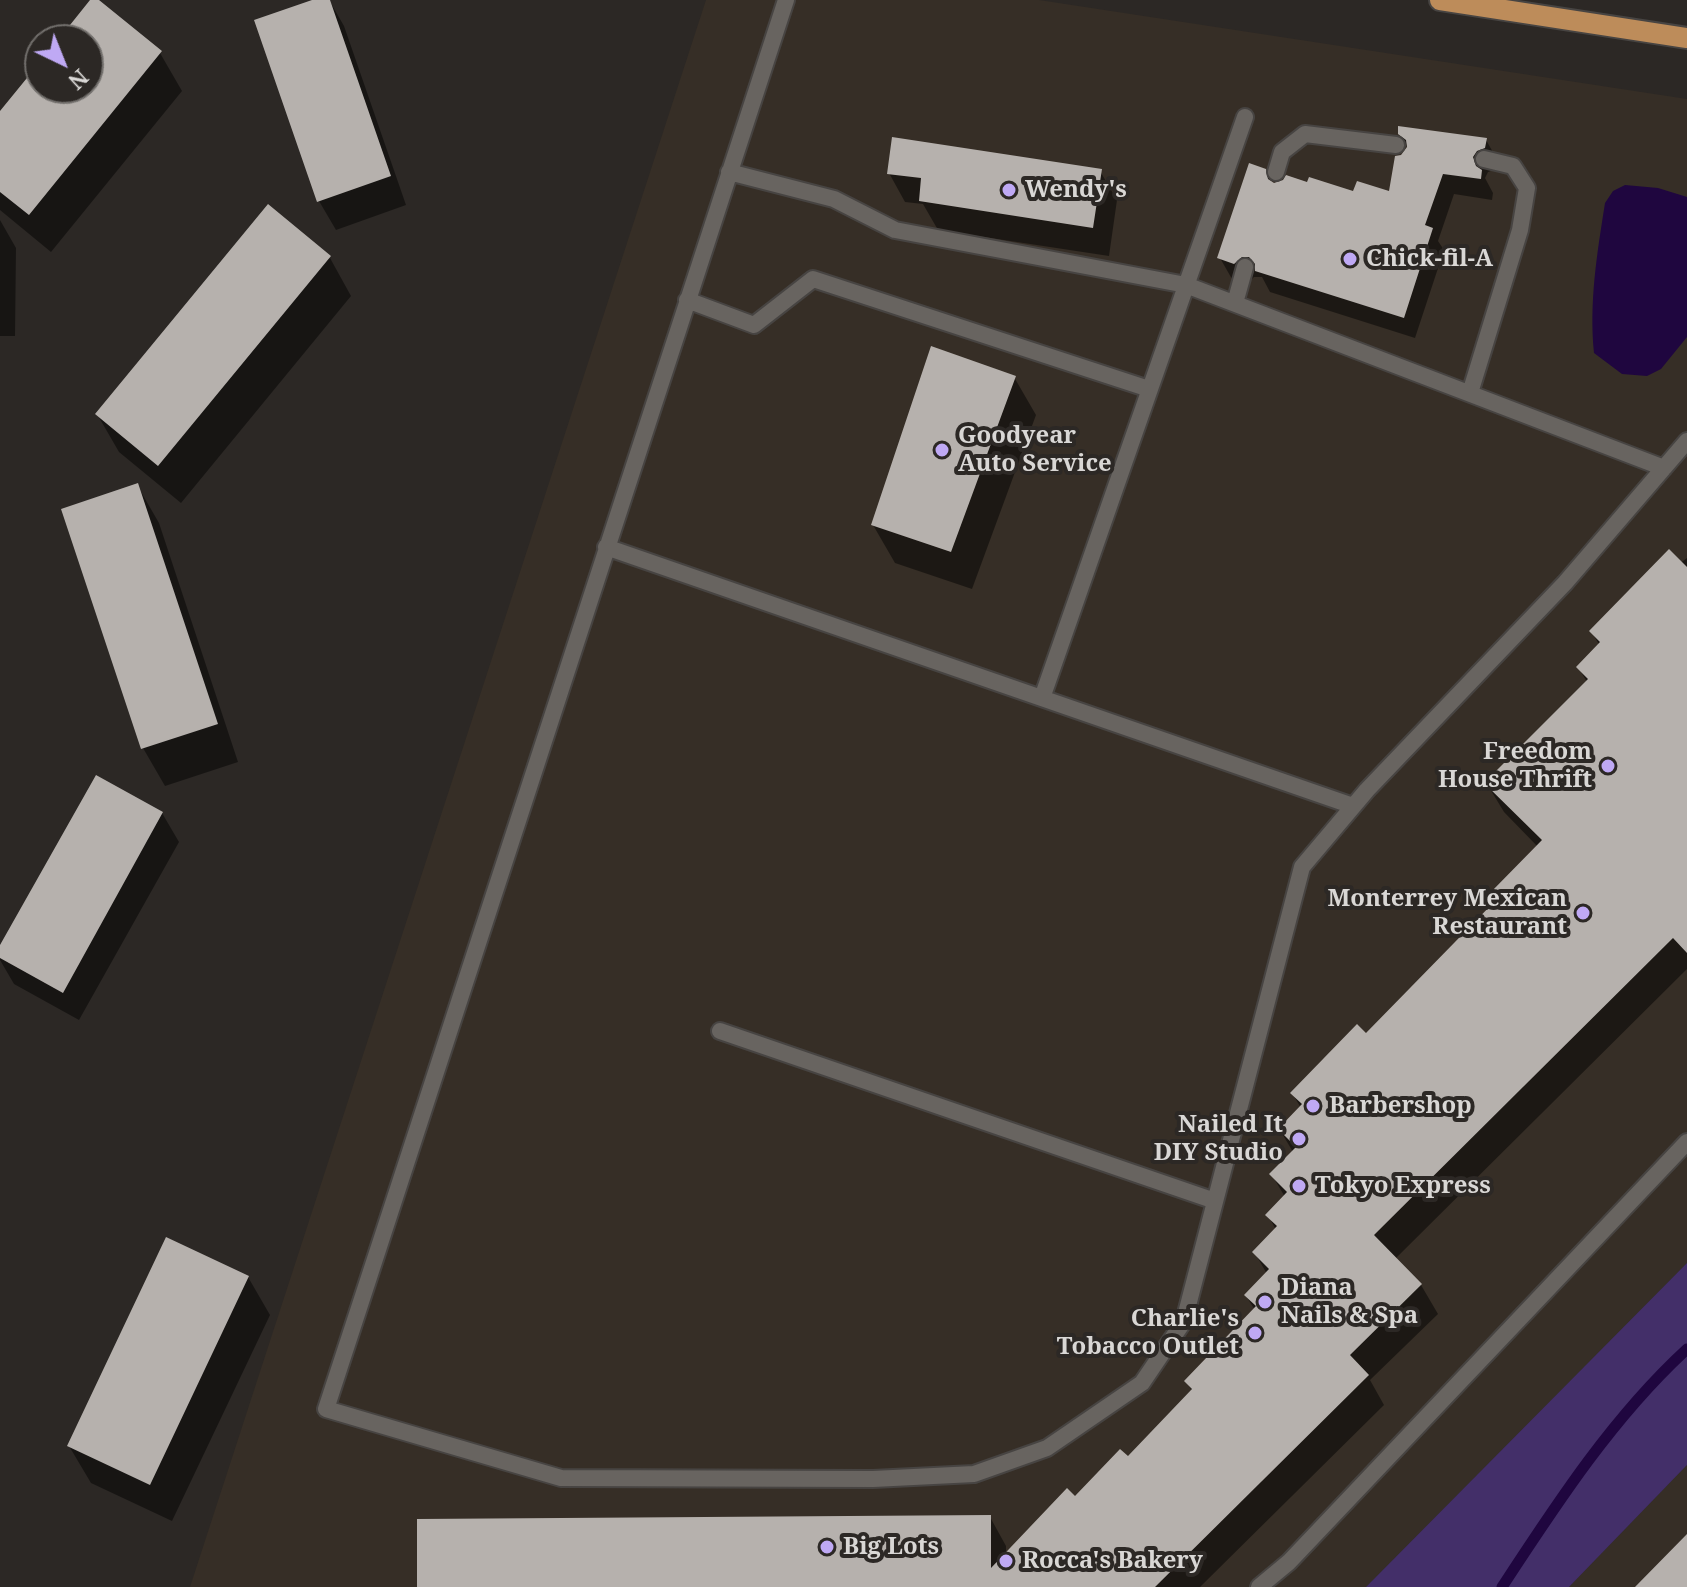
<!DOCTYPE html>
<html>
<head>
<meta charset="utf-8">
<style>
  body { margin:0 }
  #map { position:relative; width:1687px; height:1587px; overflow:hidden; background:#2c2825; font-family:"Noto Serif",serif }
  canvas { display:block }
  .north { position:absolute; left:24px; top:24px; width:80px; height:80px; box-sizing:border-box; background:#2c2825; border:2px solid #716e6b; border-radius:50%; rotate:137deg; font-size:22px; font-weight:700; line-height:32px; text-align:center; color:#d9d7d5 }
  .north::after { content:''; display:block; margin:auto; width:28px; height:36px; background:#bfa9f4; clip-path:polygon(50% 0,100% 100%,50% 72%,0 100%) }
</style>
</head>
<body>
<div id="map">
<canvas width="1687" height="1587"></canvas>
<div class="north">N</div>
</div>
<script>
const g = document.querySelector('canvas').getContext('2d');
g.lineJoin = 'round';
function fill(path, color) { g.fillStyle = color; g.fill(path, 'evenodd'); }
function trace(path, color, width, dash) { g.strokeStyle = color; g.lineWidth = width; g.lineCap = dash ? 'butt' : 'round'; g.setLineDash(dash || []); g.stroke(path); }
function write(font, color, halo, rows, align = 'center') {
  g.font = font + ' "Noto Serif",serif'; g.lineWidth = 8; g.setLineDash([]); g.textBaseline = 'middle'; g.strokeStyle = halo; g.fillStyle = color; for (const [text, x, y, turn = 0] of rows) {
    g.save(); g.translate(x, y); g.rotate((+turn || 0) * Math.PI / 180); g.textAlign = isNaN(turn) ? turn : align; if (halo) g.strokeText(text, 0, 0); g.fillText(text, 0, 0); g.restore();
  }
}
const built = new Path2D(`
  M706,0h333l648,99v1164l-321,324h-1176z
  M1687,1465v122h-118z`);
const green = new Path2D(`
  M1687,1263v202l-118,122h-203z`);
const water = new Path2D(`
  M1625,185l33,3 29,9v140l-26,32 -14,7 -25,-2 -28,-21c-5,-51 3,-99 11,-150l8,-12z`);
const shadow = new Path2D(`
  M93,0l67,53 22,38 -131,161 -51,-42v-96l40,-49v23h48v-48h-28z
  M318,0h11l15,26 62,179 -70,25 -17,-29z
  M1400,134l86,6 12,21 -2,8 -8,3 -3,6 8,15 -1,7 -38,-6 -16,47 6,9 -29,88 -145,-46 -8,-15h-8l-7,7 -15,-5 -12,-21 44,-88 9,15 81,8h37l11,-36 6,-8z
  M1100,171l17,29 -8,56 -171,-26 -15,-26 -18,-2 -16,-29z
  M0,220l16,28 -1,88h-15z
  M330,258l21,38 -170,207 -62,-51 -22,-38z
  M1014,377l22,38 -64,174 -77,-26 -22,-38z
  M137,485l22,38 79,239 -73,24 -22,-38 -79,-238z
  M1687,558v411l-292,290 26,26 17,29 -68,66 14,25 -184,182h-781l571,-70 16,29v8l122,-95 64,-68 -6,-10 69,-71 -9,-14 21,-22 -12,-21 21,-23 -8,-15 17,-18 -13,-22 21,-23 -13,-22 21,-22 -9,-15 74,-57 133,-135 -5,-9 44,-45 -34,-35 -17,-28 100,-102 -9,-15 22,-21 -9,-15z
  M162,813l17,29 -100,178 -65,-36 -14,-24v-11z
  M248,1277l22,38 -98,206 -81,-38 -22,-37z`);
const stream = new Path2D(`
  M1502,1587c55,-84 111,-170 185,-238`);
const building = new Path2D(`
  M90,0h9l63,51 -133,164 -29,-23v-81l40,-49v26h48v-48h-30z
  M312,0h18l61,176 -74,26 -63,-182z
  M1398,126l89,12 -2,10 -8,3 -4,6 3,9 6,4 -1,9 -38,-5 -18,51 8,3 -29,90 -149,-47v-7l-6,-7h-7l-8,7 -17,-6 32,-95 17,6 2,10 6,4 9,-3 3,-5 21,7 2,-5 44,14 4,-10 32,10 6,-35 6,-1 6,-8 -1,-7 -8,-6z
  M892,137l210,32 -9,59 -174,-27 2,-23 -34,-4z
  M268,204l63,52 -173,210 -63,-52z
  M931,346l85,30 -65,176 -80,-27z
  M138,483l80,241 -77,25 -80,-240z
  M1669,549l18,18v386l-14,-15 -299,297 48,49 -72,71 19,20 -214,212h-738v-68l574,-4v53l76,-80 8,8 45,-47 8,7 64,-67 -8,-8 72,-75 -12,-11 25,-26 -17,-17 25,-26 -12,-11 22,-23 -18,-18 27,-27 -18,-18 24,-25 -12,-11 67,-69 9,9 132,-135 -7,-6 51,-52 -58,-57 104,-104 -12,-12 24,-25 -11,-11z
  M96,775l67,37 -100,181 -63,-35v-13z
  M166,1237l83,39 -99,209 -83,-39z
  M1687,1534v53h-52z`);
const lane = new Path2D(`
  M786,0l-460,1409 235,69 312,1 101,-5 73,-26 95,-65 42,-62 118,-454 65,-77 198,-207 122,-142
  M729,172l105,27 61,31 291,55 478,183
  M1276,172l6,-20 23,-18 91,11
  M687,300l67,25 59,-46 336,110
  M1235,303l10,-36
  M1470,393l50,-163 7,-42 -14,-22 -29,-7
  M606,547l747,259
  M1042,698l203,-581
  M720,1031l495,170
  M1259,1587l30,-25 398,-420`);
const primary = new Path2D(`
  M1440,0l247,38`);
const markers = [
  [1009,190,8,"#bfa9f4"],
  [1350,259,8,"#bfa9f4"],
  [942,450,8,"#bfa9f4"],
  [1608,766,8,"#bfa9f4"],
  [1583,913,8,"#bfa9f4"],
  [1313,1106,8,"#bfa9f4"],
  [1299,1139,8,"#bfa9f4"],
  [1299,1186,8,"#bfa9f4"],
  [1265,1302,8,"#bfa9f4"],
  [1255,1333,8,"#bfa9f4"],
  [827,1547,8,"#bfa9f4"],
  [1006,1561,8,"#bfa9f4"]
];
const poiNames = [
  ["Wendy's",1025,190],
  ["Chick-fil-A",1366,259],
  ["Goodyear",958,436],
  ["Auto Service",958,464],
  ["Freedom",1592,752,"right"],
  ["House Thrift",1592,780,"right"],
  ["Monterrey Mexican",1567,899,"right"],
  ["Restaurant",1567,927,"right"],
  ["Barbershop",1329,1106],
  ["Nailed It",1283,1125,"right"],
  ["DIY Studio",1283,1153,"right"],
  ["Tokyo Express",1315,1186],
  ["Diana",1281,1288],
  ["Nails & Spa",1281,1316],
  ["Charlie's",1239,1319,"right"],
  ["Tobacco Outlet",1239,1347,"right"],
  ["Big Lots",843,1547],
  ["Rocca's Bakery",1022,1561]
];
fill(built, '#362e26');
fill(green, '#432f69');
fill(water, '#1f063f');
fill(shadow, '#0007');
trace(stream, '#1f063f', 11);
fill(building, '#b6b1ad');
trace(lane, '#474442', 20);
trace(primary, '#474442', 24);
trace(lane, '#686460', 16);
trace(primary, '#bd8c5a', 20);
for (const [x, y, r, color] of markers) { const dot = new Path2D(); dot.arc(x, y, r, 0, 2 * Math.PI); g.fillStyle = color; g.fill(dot); trace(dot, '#2c2825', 3); }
write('bold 24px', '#d9d7d5', '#2c2825', poiNames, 'left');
</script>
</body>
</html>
